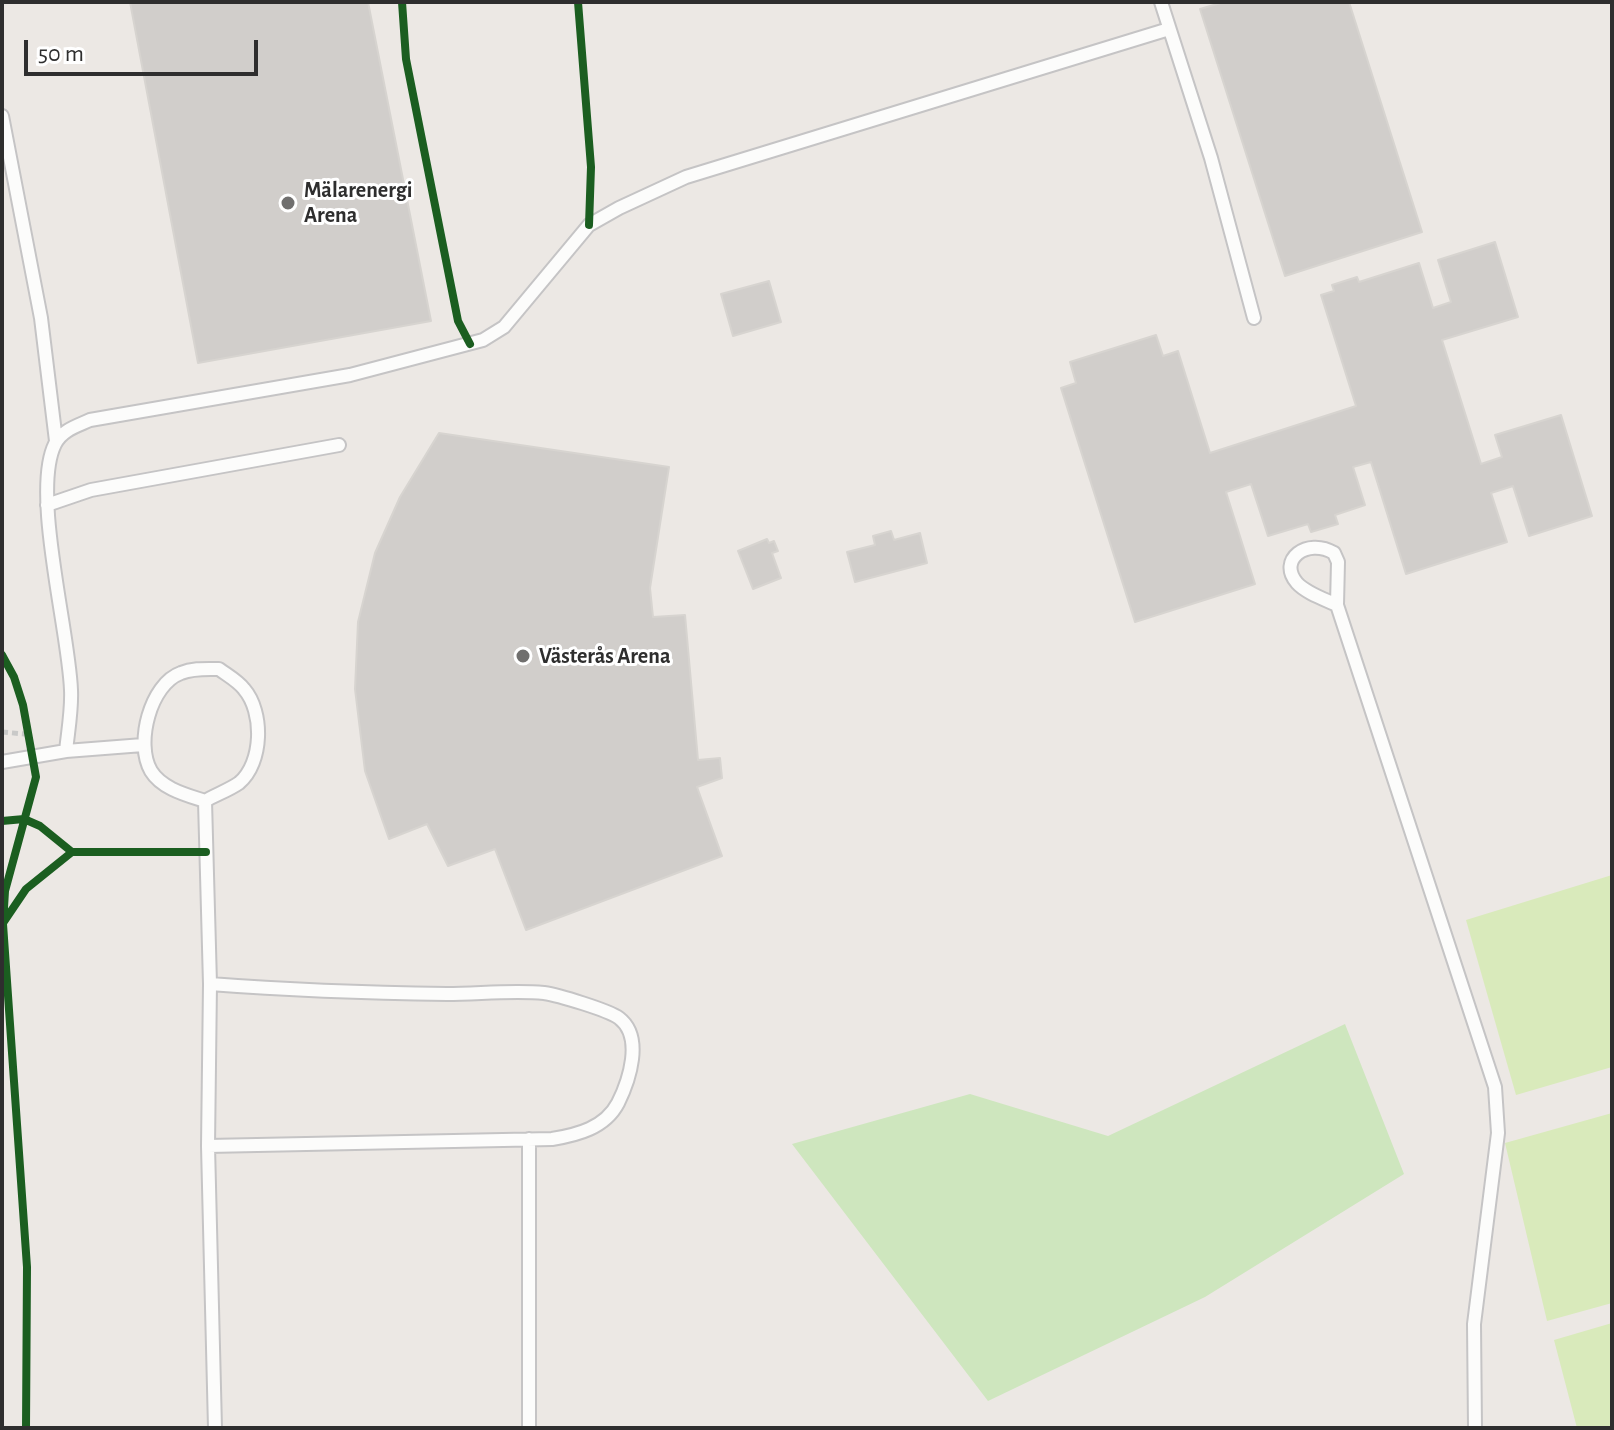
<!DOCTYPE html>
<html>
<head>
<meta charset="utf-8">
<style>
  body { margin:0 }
  #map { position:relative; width:1614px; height:1430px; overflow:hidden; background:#ece8e4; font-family:"Alegreya Sans",sans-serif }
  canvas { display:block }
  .frame { position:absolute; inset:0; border:4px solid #2e2e2e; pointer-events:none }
  .scale { position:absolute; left:24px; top:40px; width:234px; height:36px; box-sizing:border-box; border:4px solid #2e2e2e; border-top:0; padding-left:10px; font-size:24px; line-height:28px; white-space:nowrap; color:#2e2e2e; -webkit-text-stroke:6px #fff; paint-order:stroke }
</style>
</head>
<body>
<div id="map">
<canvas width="1614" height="1430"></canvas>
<div class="frame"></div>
<div class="scale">50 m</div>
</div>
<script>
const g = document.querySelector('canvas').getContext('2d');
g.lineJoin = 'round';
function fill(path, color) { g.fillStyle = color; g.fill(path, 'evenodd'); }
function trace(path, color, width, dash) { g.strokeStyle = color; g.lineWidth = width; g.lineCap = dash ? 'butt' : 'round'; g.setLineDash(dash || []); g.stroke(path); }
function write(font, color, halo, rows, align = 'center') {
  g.font = font + ' "Alegreya Sans",sans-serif'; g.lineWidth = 6; g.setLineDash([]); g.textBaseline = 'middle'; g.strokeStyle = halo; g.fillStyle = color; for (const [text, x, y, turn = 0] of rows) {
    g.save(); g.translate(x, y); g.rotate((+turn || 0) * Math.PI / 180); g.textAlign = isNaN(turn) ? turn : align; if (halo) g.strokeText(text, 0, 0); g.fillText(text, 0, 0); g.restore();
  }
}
const green = new Path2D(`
  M1345,1024l59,150 -199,123 -217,104 -196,-257 178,-50 138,42z`);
const pitch = new Path2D(`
  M1612,875v192l-96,28 -50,-175z
  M1612,1113v190l-65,18 -42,-178z
  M1612,1323v105h-35l-23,-88z`);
const building = new Path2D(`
  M130,2h238l63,319 -233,42z
  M1224,2h125l73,230 -137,44 -85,-267z
  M1495,242l23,75 -76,23 39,124 21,-7 -7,-22 66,-20 31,101 -63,20 -16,-50 -22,7 16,49 -101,32 -35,-112 -18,5 12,38 -30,10 3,9 -27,8 -3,-8 -40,12 -17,-52 -25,8 29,92 -120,38 -74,-234 15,-5 -6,-21 86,-27 7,21 15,-5 32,102 146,-47 -35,-111 13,-4 -2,-6 25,-8 2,5 60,-19 14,45 18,-6 -13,-42z
  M769,281l12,41 -48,14 -12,-42z
  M439,433l230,34 -19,121 3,29 32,-2 13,145 22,-2 2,20 -25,9 25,69 -196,74 -31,-81 -47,17 -21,-42 -38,15 -24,-68 -10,-82 3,-67 17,-69 25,-56z
  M891,531l3,9 26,-7 7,30 -72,19 -8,-30 28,-7 -2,-9z
  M767,539l2,4 5,-2 4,10 -6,2 9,25 -28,11 -15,-38z`);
const path = new Path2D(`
  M2,732l23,2`);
const lane = new Path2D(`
  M1161,2l50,156 43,160
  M2,116l39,202 15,123
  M47,505l44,-15 248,-45
  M1337,605c-13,-6 -31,-12 -40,-22 -20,-23 10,-46 37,-30l4,9 -1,43 158,482 3,46 -24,191 1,104
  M219,669c8,6 19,12 25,20 20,23 19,74 -5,94 -10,7 -24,12 -34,18 -18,-6 -43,-12 -54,-30 -16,-27 -1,-87 30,-98 12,-5 25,-4 38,-4z
  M66,751c2,-20 6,-41 5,-61 -2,-59 -40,-198 -16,-246 7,-14 22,-18 35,-24l260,-45 133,-35 21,-13 85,-102 30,-17 67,-31 483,-148
  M2,762l64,-11 77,-6
  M205,801l5,183 -2,162 7,282
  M529,1139v289
  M208,1146l344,-7c25,-4 53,-11 66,-36 11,-22 26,-66 1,-85 -11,-8 -61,-23 -75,-25 -32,-3 -66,1 -97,1 -79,-1 -159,-4 -237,-10`);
const cycleway = new Path2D(`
  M402,2l4,57 52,262 12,23
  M578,2l13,165 -2,58
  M2,655l12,22 9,28 13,72 -31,114 -2,33 24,343 -1,161
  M2,821l22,-2 16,7 32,26h134
  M3,923l23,-34 46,-37`);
const markers = [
  [288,203,8,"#706f6e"],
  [523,656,8,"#706f6e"]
];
const poiNames = [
  ["Mälarenergi",304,190],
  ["Arena",304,215],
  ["Västerås Arena",539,656]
];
fill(green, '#cee6be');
fill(pitch, '#d9eabb');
fill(building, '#d1cecb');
trace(building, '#d7d4d0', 2);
trace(lane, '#c5c4c5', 16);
trace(path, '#c9c9c8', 5, [6, 4]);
trace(lane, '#fcfcfb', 12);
trace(cycleway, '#1b5e20', 8);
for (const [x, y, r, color] of markers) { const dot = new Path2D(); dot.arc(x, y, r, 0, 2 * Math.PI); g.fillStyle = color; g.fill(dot); trace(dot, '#fff', 3); }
write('bold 22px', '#2e2e2e', '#fff', poiNames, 'left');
</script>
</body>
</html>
